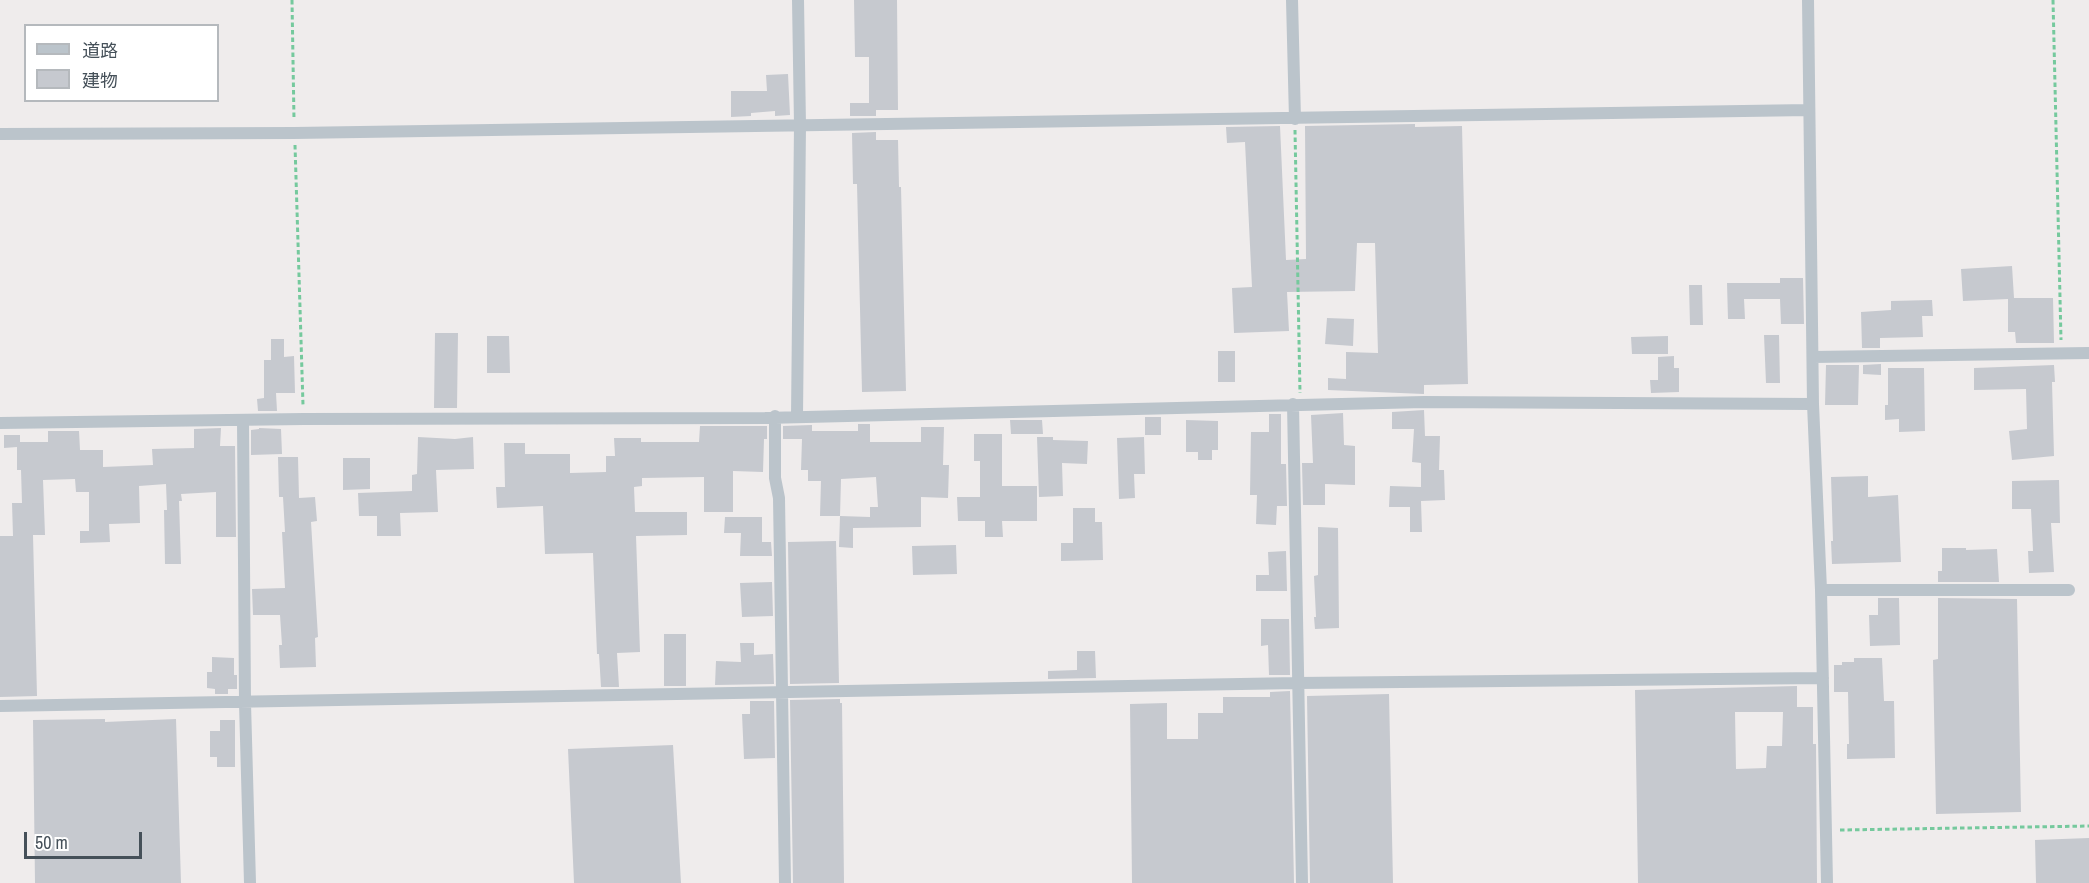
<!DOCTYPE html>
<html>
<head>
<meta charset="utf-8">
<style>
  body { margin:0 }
  #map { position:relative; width:2089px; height:883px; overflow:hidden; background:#efecec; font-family:"Archivo Narrow","Noto Sans JP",sans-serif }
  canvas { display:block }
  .legend { position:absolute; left:24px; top:24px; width:195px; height:78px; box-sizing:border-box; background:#fff; border:2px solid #b5b9bd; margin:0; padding:8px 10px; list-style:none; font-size:18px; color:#455059 }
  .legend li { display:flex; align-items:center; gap:12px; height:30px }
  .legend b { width:30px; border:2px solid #b5b9bd }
  .scale { position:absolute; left:24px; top:832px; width:118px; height:27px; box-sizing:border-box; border:3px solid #455059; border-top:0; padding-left:8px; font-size:18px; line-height:21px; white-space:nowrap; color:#455059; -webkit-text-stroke:4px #fff; paint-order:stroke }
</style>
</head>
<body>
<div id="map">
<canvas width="2089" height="883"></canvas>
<ul class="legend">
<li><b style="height:8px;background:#bbc4cb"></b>道路</li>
<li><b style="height:16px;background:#c6c9cf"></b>建物</li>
</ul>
<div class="scale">50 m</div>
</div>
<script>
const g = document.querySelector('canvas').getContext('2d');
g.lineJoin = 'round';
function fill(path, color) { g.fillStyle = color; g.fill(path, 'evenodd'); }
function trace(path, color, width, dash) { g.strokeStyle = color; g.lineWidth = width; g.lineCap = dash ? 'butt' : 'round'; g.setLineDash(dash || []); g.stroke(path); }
const building = new Path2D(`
  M854,0h43l1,110h-22v6h-26v-13h19v-46h-14z
  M788,74l2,41 -15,1v-5l-24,2v3l-20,1v-26h36l-1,-16z
  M1415,124v3l47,-1 6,258 -44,1v9l-96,-4v-12l18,1v-27l32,1 -3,-110h-18l-2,48 -68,1 2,39 -55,2 -2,-45 20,-1 -7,-145 -18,1 -1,-16 54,-1 6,134 20,-1 -1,-133z
  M876,132v8h22l1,47h2l5,204 -44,1 -5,-208h-4l-1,-51z
  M2012,266l2,32h39l1,45h-38l-1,-11h-7v-33l-45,2 -2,-32z
  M1780,278h23l1,46h-23l-1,-25h-36l1,20h-17l-1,-36h53z
  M1689,285h13l1,40h-13z
  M1932,300l1,16h-11l1,21 -43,1v10h-18l-1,-36 30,-2v-9z
  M1327,318l27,1 -1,27 -28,-2z
  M435,333h23l-1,75h-23z
  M1764,335h15l1,48h-14z
  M487,336h22l1,37h-23z
  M1668,336v18h-36l-1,-17z
  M271,339h13v18l10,-1 1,37h-19l1,18h-19l-1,-12 7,-1v-38h7z
  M1218,351h17v31h-17z
  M1674,356v12h5v24l-28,1 -1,-13h8v-23z
  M1881,364v11l-18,-1v-9z
  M1826,365h33l-1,40h-33z
  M2054,365l1,17h-3l2,74 -42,4 -3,-29 18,-2 -1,-40 -52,1v-22z
  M1888,368h36l1,63 -26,1v-13l-14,1v-15h3z
  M1424,410l1,26h15l-1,34h5l1,30 -24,1 1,31h-12v-25h-21l1,-21 31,1v-24l-9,-1 2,-33h-22v-17z
  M1343,413l1,32 11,1v39l-30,-1v21h-22l-1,-42h11l-2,-48z
  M1269,414h12v50h5l1,42h-10l-1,19 -20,-1 1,-29h-7l1,-63h18z
  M1145,417h16v18h-16z
  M1010,420h32l1,14h-32z
  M1186,420l32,1v29h-6v10h-14v-8h-12z
  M858,424h12v18h51v-15h23l-1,38h6l-1,33 -27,-1v30l-68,1v20l-14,-1 1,-31h-20l1,-35h-13v-11h-7l1,-31h-19v-13l29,-1v6h46zM876,477l2,30h-8v10l-30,-1 1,-37z
  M700,426h67v13h-3l-1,33 -30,-1v41h-29v-35l-62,1v8l-8,1 1,25h52v23l-51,1 4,116 -23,1 2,34h-18l-2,-33h-2l-4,-101 -48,1 -2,-48 -46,2 -1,-21h9l-1,-44h21v11h45v19l36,-1v-16h9l-1,-18h27v4h58z
  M221,428l-1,18h15l1,91h-20v-45l-35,2 1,7h-3l2,63h-16l-1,-54h3l-1,-26 -27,2 1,37 -31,1 1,18 -30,1v-12h9v-39h-13l-1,-13 -32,1 2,55h-12l4,161 -37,1v-161h13l-1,-33h10l-1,-33h-4v-23l-13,1v-13h16v7h28v-11h31l1,19h23v17l50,-2 -1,-16 42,-1v-19z
  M259,428l22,1 1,25 -31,1v-25l8,-1z
  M974,434h28v52h35v35h-35l1,16h-18v-16h-27l-1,-24h23v-36h-6z
  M418,437l37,2 18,-2 1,32 -38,1 2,42 -38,1 1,23h-24v-20h-18l-1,-23 54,-2v-16l5,-1z
  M1037,437h16v3l35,1 -1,23 -25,-1 1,33 -24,1z
  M1144,437l1,37h-11l1,24 -16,1 -2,-61z
  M278,457h20l1,41 16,-1 2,24 -6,1 7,115 -3,1 1,29 -36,1 -1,-23h3l-2,-30h-27l-1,-26 33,-1 -3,-56h3l-2,-35h-4z
  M343,458h27v31l-27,1z
  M1868,476v21l30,-2 3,67 -69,2 -1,-23h2l-2,-64z
  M2059,480l1,43h-9l3,49 -25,1 -1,-22h5l-2,-42h-19v-28z
  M1073,508h22v14h7l1,38 -42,1v-18h12z
  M725,517h37v25h9l1,14h-32l1,-23h-17z
  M1318,527l20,1 1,100 -24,1 -1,-12h2l-2,-41 4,-1z
  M836,541l3,142 -49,1 -2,-142z
  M956,545l1,29 -44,1 -1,-29z
  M1942,548h24v2l31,-1 2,33h-61v-11h4z
  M1286,551l1,40h-31v-16h13l-1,-23z
  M772,582l1,34 -31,1 -2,-34z
  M1878,598h21l1,47 -30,1 -1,-31h9z
  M1938,598l79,1 4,213 -85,2 -3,-154 5,-1z
  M1261,619h28l1,56h-21l-1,-30 -7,1z
  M664,634h22v52h-22z
  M740,643h14v12l19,-1 1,30 -59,1 1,-24 25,1z
  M1077,651h18l1,27 -48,1v-8l29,-1z
  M212,657l22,1v17h3v14h-9v5h-13v-5l-8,-1v-16h5z
  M1854,658h28l2,43h10l1,57 -48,1v-15h2l-1,-52h-14v-27h8v-3h12z
  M1797,686v21h16v37h3l1,139h-179l-3,-193zM1735,712h48l-1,34h-15l-1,22 -30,1z
  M1290,691l4,192h-162l-2,-179 37,-1v36h31v-26h25v-16h47v-5z
  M1389,694l4,189h-83l-3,-187z
  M840,699v4h2l2,180h-51l-3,-183z
  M750,701h24l1,57 -31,1 -2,-45h8z
  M105,719v3l71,-3 5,164h-146l-2,-163z
  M220,720h15v47h-18v-10h-7v-26h10z
  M673,745l8,138h-107l-6,-134z
  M2089,838v45h-53l-1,-43z`);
const path = new Path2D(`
  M292,0l2,120
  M2053,0l8,340
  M1295,130l5,263
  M295,145l8,260
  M1840,830l249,-4`);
const street = new Path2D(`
  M1292,0l3,119
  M1808,0l5,404 8,186 6,293
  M0,134l294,-1 1515,-23
  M1813,357l276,-4
  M1293,404l9,479
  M775,416v62l4,20 6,385
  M797,416l3,-291 -2,-125
  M243,420l2,283 5,180
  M0,423l304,-4 461,-1 659,-16 389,2
  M1821,590h248
  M0,706l1297,-23 526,-5`);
fill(building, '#c6c9cf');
trace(path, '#75c99d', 3, [4.5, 3]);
trace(street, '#bbc4cb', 12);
</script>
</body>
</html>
